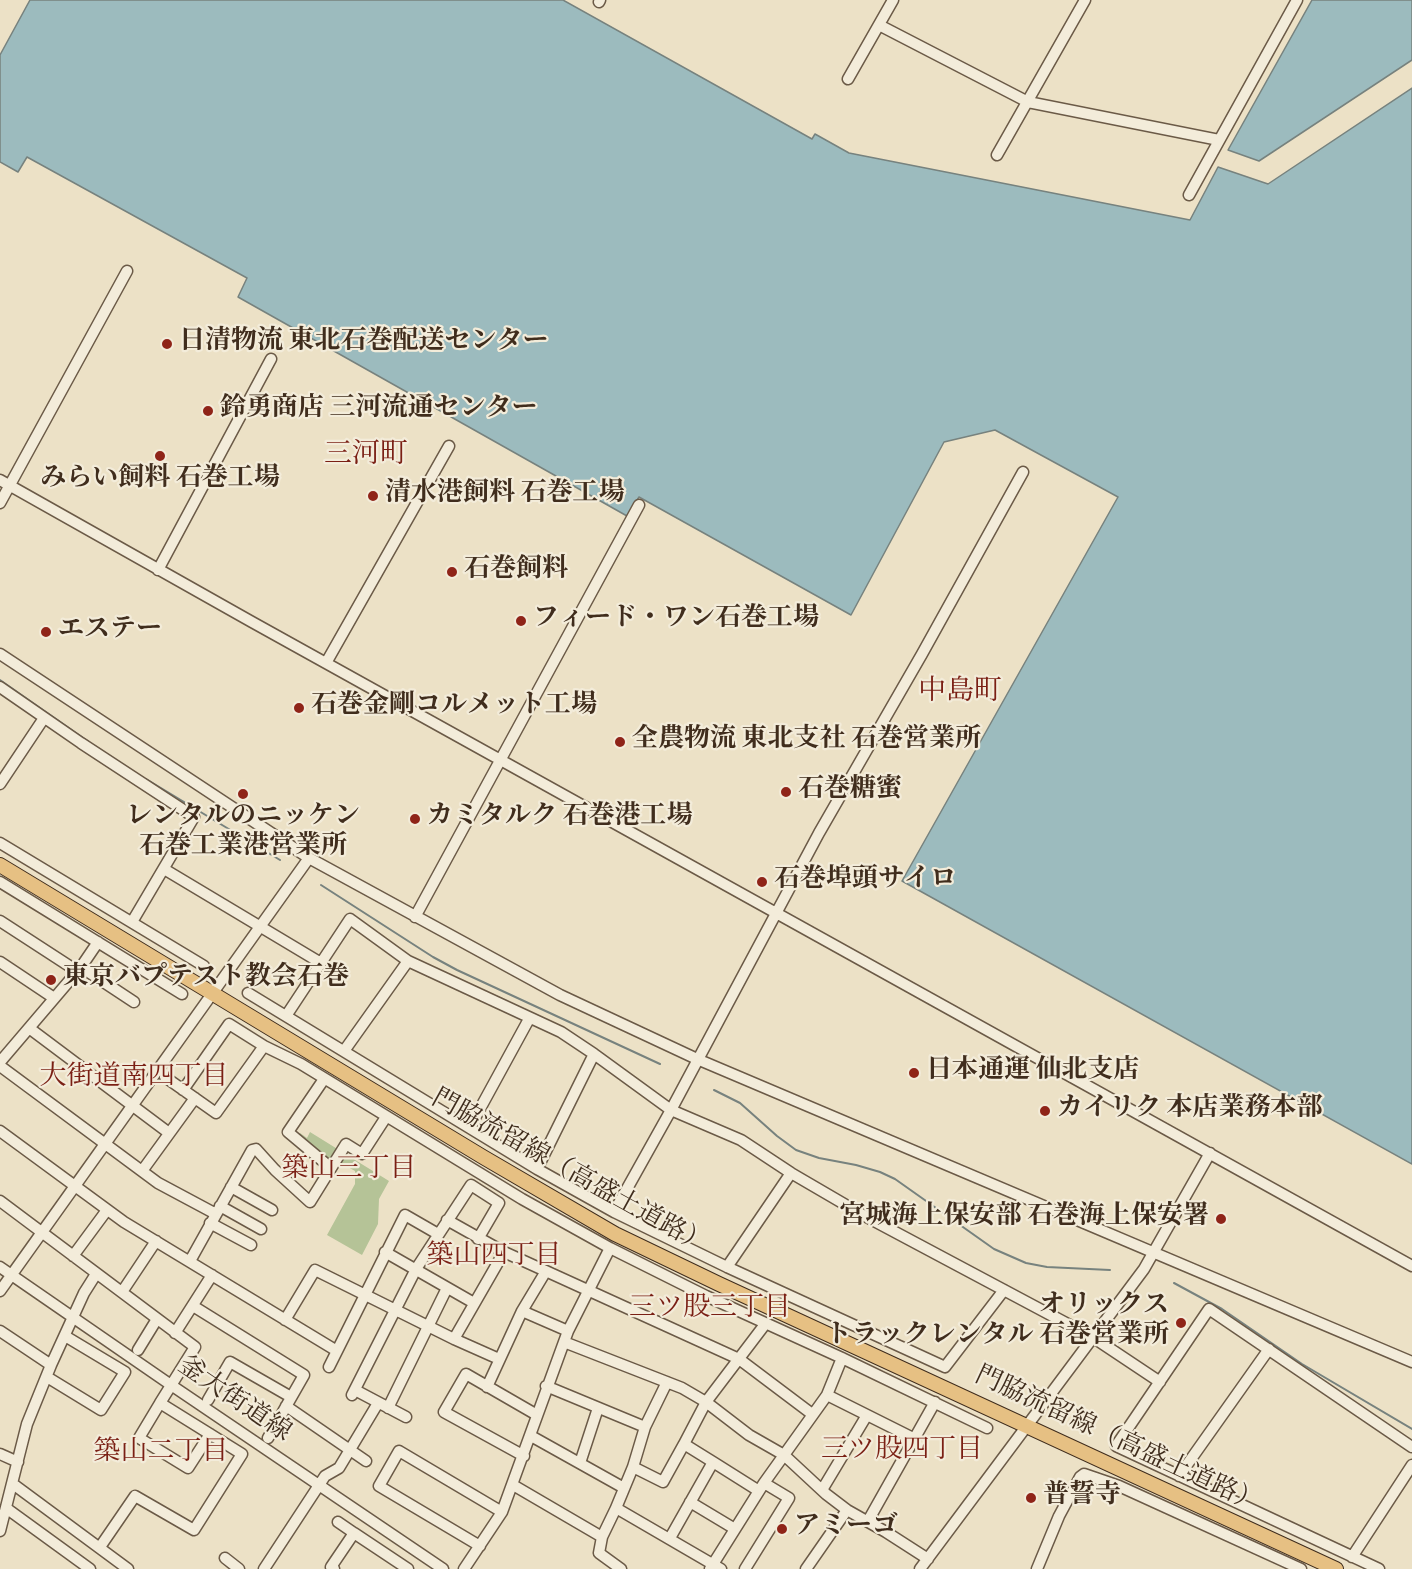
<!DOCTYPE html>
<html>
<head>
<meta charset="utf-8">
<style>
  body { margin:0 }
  canvas { display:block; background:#ece1c6 }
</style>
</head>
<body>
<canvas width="1412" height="1569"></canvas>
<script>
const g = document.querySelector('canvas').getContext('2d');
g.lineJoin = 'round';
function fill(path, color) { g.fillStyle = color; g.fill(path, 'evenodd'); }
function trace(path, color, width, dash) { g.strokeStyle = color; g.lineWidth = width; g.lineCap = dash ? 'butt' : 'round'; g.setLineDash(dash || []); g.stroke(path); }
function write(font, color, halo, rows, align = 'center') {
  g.font = font + ' "Sorts Mill Goudy","Noto Serif JP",serif'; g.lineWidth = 4.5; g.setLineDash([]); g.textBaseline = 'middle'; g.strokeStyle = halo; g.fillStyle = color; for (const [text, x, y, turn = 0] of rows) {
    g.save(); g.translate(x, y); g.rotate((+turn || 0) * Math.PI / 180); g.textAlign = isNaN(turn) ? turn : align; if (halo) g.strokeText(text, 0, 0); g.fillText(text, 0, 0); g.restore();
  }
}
const green = new Path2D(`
  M310,1132l79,49 -10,18 -1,25 -16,31 -35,-20 28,-51v-13l-16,-9 -4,6 -37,-32 2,-3 7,5z`);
const water = new Path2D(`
  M30,0h533l249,139 3,-5 34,19 341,67 28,-53 50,17 144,-96v1076l-510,-283 216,-384 -123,-67 -51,12 -93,173 -212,-118 -12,19 -389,-219 9,-19 -220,-121 -9,15 -18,-10v-107z
  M1312,0h100v60l-153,101 -31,-11z`);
const stream = new Path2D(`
  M0,680l89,62
  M146,779l134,81
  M321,885l112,72 24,13 203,94
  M714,1090l26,13 37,33 19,14 23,8 37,7 24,7 15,7 99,70 32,14 21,4 63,3
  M1174,1283l48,26 80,55 110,65`);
const minor = new Path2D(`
  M599,2l1,-2
  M879,25l149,77 191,38
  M848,79l45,-79
  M997,155l88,-155
  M1189,195l108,-195
  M0,480l252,142 1160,644
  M0,503l127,-232
  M158,570l113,-211
  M0,654l309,204 251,137 137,64 715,303
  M326,663l123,-217
  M0,687l81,56 113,74 -62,105
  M0,784l44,-66
  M0,843l204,123
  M164,869l157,94
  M0,882l182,112
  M415,917l224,-412
  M0,921l77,50
  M0,962l54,36
  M81,967l53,35
  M248,993l289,176 77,43 113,55 218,100 59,-77
  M286,1016l64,-97 58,42 153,71 33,22 77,56 70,30 50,33 72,42 231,123 66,44
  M29,1028l140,105
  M344,1051l64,-90
  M0,1062l81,-95 17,-25
  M0,1066l158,117 58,31
  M165,1077l51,36 48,-67
  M324,1079l-36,53 43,36
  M183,1090l46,-66 35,22 37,18 221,135 88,49 96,48 136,62 145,70
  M470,1127l59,-108
  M0,1131l124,91 213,129
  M537,1169l57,-115
  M142,1171l53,-73
  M231,1187l41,23
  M0,1201l195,146 -35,56 82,51 -48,76 -59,-34 -35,51
  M220,1206l41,23
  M614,1212l57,-102 148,-277 103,-179 101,-182
  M447,1220l57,32 235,107 73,55
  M210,1223l41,22
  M385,1252l89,51
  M73,1256l34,-46
  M190,1261l62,-111 4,-1 19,21 35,32 36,-58 16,10 24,-37
  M0,1267l171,118 272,184
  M727,1267l64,-94
  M0,1291l309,-433
  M122,1292l34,-51
  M193,1306l111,69 -36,63
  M522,1311l46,20
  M285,1320l30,-50 139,69
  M0,1331l51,34 -24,59 -27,107
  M175,1333l37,-58
  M564,1342l118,46 24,14 43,33 35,20 42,39 21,16 39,22 42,27
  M138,1350l19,-31
  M499,1359l-45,-20 50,-87
  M51,1365l33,-72 12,-19
  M329,1367l76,-152 33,19
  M47,1377l54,33 24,-38 -60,-36
  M546,1386l99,41
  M487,1387l35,-76 24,-40
  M355,1390l51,27
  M352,1395l64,-126 55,-84 28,18 -21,36
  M827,1395l88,44
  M208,1400l22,-38 61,35
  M160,1403l-21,35 49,30 22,-34
  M286,1406l80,55
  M388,1408l59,-120
  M531,1436l93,52
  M0,1454l18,8
  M524,1456l-80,-44 22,-38 71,41
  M713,1462l46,29
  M580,1463l18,-55
  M633,1467l30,15 21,-38
  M1179,1476l90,-127
  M13,1484l115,85
  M513,1485l89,52
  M822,1490l45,-75
  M690,1502l45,27
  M6,1508l84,61
  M616,1508l17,-41 12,-40 22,-45
  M868,1521l67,-119
  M338,1522l16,11
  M670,1538l43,-76 -29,-18 22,-42 60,-79
  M480,1546l-101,-60 20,-35 103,61
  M1352,1557l60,-92
  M225,1558l14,11
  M264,1569l61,-93 14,-8 39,-65
  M334,1569l-3,-2 23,-34 54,36
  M464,1569l38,-57 66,-181 42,-83
  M621,1569l-22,-16 3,-16 14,-29 105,61
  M710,1569l54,-86 63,-88 15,-37
  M745,1569l44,-71 -25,-15
  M806,1569l41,-59
  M920,1569l224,-300 66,-116
  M1037,1569l22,-53 21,-39 4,-3 35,12 182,83
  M1379,1569l-263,-123 93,-137 203,138`);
const major = new Path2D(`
  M0,865l483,292 132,77 104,50 617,285`);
const markers = [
  [167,344,6,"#8f2418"],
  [208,411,6,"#8f2418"],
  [160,456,6,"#8f2418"],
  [373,496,6,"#8f2418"],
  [452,572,6,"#8f2418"],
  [521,621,6,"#8f2418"],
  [46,632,6,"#8f2418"],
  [299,708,6,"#8f2418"],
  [620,742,6,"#8f2418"],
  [786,792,6,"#8f2418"],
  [243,794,6,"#8f2418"],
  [415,819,6,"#8f2418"],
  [762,882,6,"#8f2418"],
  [51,980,6,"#8f2418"],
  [914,1073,6,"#8f2418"],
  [1045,1111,6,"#8f2418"],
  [1221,1219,6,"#8f2418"],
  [1181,1323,6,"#8f2418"],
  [1031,1498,6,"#8f2418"],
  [782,1529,6,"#8f2418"]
];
const poiNames = [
  ["日清物流 東北石巻配送センター",179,344],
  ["鈴勇商店 三河流通センター",220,411],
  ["みらい飼料 石巻工場",160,481,"center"],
  ["清水港飼料 石巻工場",385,496],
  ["石巻飼料",464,572],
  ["フィード・ワン石巻工場",533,621],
  ["エステー",58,632],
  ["石巻金剛コルメット工場",311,708],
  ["全農物流 東北支社 石巻営業所",632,742],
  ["石巻糖蜜",798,792],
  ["レンタルのニッケン",243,819,"center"],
  ["石巻工業港営業所",243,849,"center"],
  ["カミタルク 石巻港工場",427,819],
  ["石巻埠頭サイロ",774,882],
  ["東京バプテスト教会石巻",63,980],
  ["日本通運 仙北支店",926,1073],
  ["カイリク 本店業務本部",1057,1111],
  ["宮城海上保安部 石巻海上保安署",1209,1219,"right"],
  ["オリックス",1169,1308,"right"],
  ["トラックレンタル 石巻営業所",1169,1338,"right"],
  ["普誓寺",1043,1498],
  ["アミーゴ",794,1529]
];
const streetNames = [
  ["門脇流留線（高盛土道路）",569,1174,29],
  ["釜大街道線",233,1401,34],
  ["門脇流留線（高盛土道路）",1117,1442,25]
];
const neighbourhoodNames = [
  ["大街道南四丁目",134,1079],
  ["築山三丁目",349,1171],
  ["築山四丁目",494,1258],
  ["三ツ股三丁目",710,1310],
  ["三ツ股四丁目",902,1452],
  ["築山二丁目",161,1454]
];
const quarterNames = [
  ["三河町",366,457],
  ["中島町",960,694]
];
fill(green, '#b5c397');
fill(water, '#9cbbbe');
trace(water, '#77827e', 1.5);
trace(stream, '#77827e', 2);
trace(minor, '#6b5a47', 13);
trace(major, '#402d1d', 16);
trace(minor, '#f3ecda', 10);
trace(major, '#e6c083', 14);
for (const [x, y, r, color] of markers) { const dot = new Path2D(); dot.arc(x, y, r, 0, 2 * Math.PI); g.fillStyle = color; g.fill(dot); trace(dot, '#f3ecda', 2); }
write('bold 26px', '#402d1d', '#f3ecda', poiNames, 'left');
write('26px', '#402d1d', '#f3ecda', streetNames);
write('27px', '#7a1f14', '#f3ecda', neighbourhoodNames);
write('28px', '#7a1f14', '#f3ecda', quarterNames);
</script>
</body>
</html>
